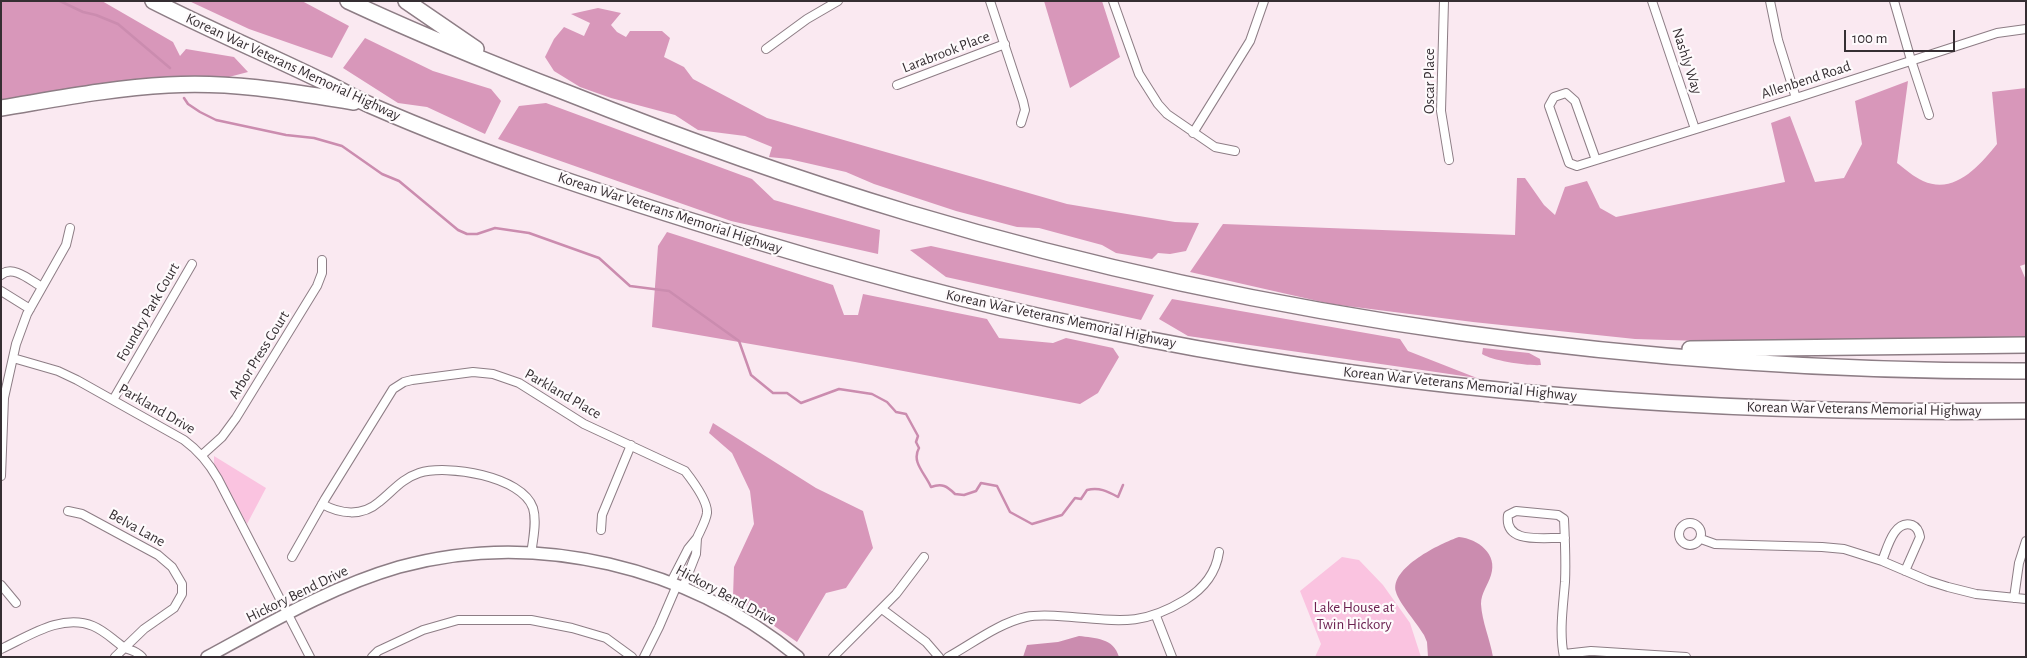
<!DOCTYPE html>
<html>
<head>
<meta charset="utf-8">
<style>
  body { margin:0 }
  #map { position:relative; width:2027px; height:658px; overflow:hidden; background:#fae9f1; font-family:"Alegreya Sans",sans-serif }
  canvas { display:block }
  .frame { position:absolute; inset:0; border:2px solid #352e32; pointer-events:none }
  .scale { position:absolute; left:1844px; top:30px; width:111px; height:22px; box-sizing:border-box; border:2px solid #352e32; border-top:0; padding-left:6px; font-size:15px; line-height:18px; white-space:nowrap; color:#352e32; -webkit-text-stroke:4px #fefafc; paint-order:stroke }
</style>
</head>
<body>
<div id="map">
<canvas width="2027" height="658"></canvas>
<div class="frame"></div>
<div class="scale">100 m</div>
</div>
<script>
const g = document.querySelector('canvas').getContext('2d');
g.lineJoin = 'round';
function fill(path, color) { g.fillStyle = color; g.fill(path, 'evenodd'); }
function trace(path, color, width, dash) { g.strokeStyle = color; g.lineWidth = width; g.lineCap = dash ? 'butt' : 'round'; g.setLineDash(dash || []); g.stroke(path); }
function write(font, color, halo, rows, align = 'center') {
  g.font = font + ' "Alegreya Sans",sans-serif'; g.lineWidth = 4.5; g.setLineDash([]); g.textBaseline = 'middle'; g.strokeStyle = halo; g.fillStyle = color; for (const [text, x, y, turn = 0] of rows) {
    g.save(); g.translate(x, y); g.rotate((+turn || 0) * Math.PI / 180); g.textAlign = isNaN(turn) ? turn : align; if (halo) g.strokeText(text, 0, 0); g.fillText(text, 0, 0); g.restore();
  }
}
const green = new Path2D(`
  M214,456l52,32 -19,36 -33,-60z
  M1342,557l17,3 24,25 27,38 11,34h-106l6,-13 -21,-53z`);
const forest = new Path2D(`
  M1,1h101l71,41 7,14 6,-7 48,8 14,15 -23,6 -224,24z
  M189,1h113l47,25 -17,32 -83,-29z
  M1044,1h58l18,56 -50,31z
  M598,8l23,5 -10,12 6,7 9,5 4,-6h32l8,7 -6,19 20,10 9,12 74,39 300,86 108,18 24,1 -13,28 -16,3 -12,-1 -6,6 -36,-6 -14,-8 -63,-17 -22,-1 -61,-16 -82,-27 -28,-12 -57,-13 -20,-2 3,-10 -27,-11 -47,-6 -23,-15 -64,-17 -31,-11 -26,-16 -9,-14 9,-18 10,-12 20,9 6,-13 -19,-9z
  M365,38l68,33 58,18 10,12 -16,33 -58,-27 -29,-4 -55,-35z
  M1908,81l-11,82c8,6 17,14 26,18 32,14 56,-15 74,-37l-5,-52 34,-4v176l-6,2 6,14v57l-292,5 -99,-3 -162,-17 -142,-18 -141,-32 33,-48 292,11 2,-57h8l19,27 11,10 10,-28 22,-6 13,27 16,9 169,-35 -14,-59 19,-7 25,66 29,-4 18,-34 -7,-43z
  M546,103l206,76 22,21 106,30 -2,24 -147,-33 -233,-82 21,-33z
  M667,232l166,53 11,30h14l5,-21 124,25 12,19 54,5 13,-5 47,10 6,9 -21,36 -18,11 -225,-42 -203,-35 6,-81z
  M931,246l223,49 -13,25 -195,-43 -36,-27z
  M1172,299l228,40 8,12 69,27 -289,-42 -29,-17z
  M1483,348l46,5 11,6 1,6c-13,1 -48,-4 -59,-11z
  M713,423l103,65 47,23 10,37 -27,40 -20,5 -29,49 -64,-45 1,-30 20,-43 -4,-33 -18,-38 -23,-20z`);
const water = new Path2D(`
  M1459,537c19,2 39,17 32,38 -3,10 -10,18 -10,29 1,18 9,35 12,53h-65l-1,-15 -3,-7c-7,-12 -25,-32 -28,-43 -7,-24 45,-49 63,-55z
  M1079,636c16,2 35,2 40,21h-96l4,-12 31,-3z`);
const stream = new Path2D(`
  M60,1l23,11 13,3 22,9 52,44
  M184,98l4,6 12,8 16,8 70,15 28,3 28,8 40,28 17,7 59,49 9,4h10l18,-6 34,5 70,25 31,28 39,5 70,50 12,34 22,18h14l14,10 38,-14 33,5 15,8 9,10 10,2 12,22 -2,6 3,6c-8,14 6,25 12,39 11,-4 16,-1 24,7l9,1 12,-4 5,-8 16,3 13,26 22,12 30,-9 13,-17 6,1 6,-9c12,-3 20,1 31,7l5,-12`);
const street = new Path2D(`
  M990,1l33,100 2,9 -4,13
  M1113,1l26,73 19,30 9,10 48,33 20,4
  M1444,1l-3,110 8,49
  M1652,1l43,128
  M1770,1l8,39 18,58
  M1894,1l17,59 18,55
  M766,49l41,-30 31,-18
  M897,85l108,-41
  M1193,133l57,-92 14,-40
  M1596,160l-21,-59 -9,-8 -12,4 -5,9 20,57 8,3 219,-68 201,-65 29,-4
  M1,275c12,-11 30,6 41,12
  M1,291l29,18
  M13,358l45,13 19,9 107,60c15,11 25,23 34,39l92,178
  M113,400l79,-136
  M202,455l20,-18 14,-19 81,-132 5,-13v-13
  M1,476l3,-78 12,-54 11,-30 39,-69 4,-17
  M322,504c18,10 40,13 57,-2 14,-11 22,-23 40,-29 28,-9 103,3 114,35 4,13 0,32 -2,46
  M68,511l14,3 76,41 14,12 10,17v10l-8,14 -30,21 -29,28
  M1679 534a11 11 0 1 1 22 0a11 11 0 1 1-22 0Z
  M601,530l1,-15 29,-70
  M1701,539l14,5 107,3 22,2 38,12 47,20 19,6 28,7 50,5
  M292,557l33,-58 68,-110 11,-7 8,-2 61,-8 20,2 26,9 65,41 101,47c7,9 23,30 22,42 -1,8 -7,18 -10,25
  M1882,561c5,-12 12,-42 30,-36 5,2 7,6 8,12l-15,34
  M671,582l17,-33 9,-11 -1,16 -13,33
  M1,585l15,18
  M2014,598l5,-35 7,-22
  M882,609l44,33 13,15
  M1156,616l16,41
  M1,649c28,-13 61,-36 92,-23 12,5 19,13 29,20 8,6 11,2 20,11
  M1564,654l27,-3 95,6
  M372,657l6,-6 45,-21 35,-10h73l41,8 34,10 26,19
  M644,657l15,-30 18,-42
  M833,657l63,-63 28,-37
  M948,657c25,-14 51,-34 78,-40 15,-3 31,-1 46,0 48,4 70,9 113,-17 18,-11 31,-27 34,-48
  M1564,657c-5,-25 -1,-50 1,-75 1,-21 0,-42 -1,-63l-6,-4 -42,-4 -8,4c-4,30 36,22 57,23`);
const secondary = new Path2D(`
  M207,657c63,-34 123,-70 192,-90 137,-38 290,0 399,90`);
const highway = new Path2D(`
  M153,1c55,28 111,52 167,79 18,8 34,18 52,26 110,48 225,86 339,121 127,40 255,75 386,102 304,64 618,86 929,82
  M348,1c71,33 144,63 217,91 113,45 227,86 344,121 361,108 741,159 1117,158
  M406,1l70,48
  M1,108c55,-9 111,-20 167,-23 63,-4 125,7 186,17
  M1690,349l336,-4`);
const streetNames = [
  ["Larabrook Place",946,52,-21],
  ["Nashly Way",1687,61,72],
  ["Korean War Veterans Memorial Highway",293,67,25],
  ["Allenbend Road",1806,80,-18],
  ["Oscar Place",1429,81,-90],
  ["Korean War Veterans Memorial Highway",670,213,18],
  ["Foundry Park Court",148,312,-60],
  ["Korean War Veterans Memorial Highway",1061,319,12],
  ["Arbor Press Court",259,355,-58],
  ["Korean War Veterans Memorial Highway",1460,384,6],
  ["Parkland Place",563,394,30],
  ["Parkland Drive",157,409,30],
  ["Korean War Veterans Memorial Highway",1864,409,1],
  ["Belva Lane",137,528,29],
  ["Hickory Bend Drive",297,594,-26],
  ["Hickory Bend Drive",726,595,28]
];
const parkNames = [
  ["Lake House at",1354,607],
  ["Twin Hickory",1354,624]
];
fill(green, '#fac3e0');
fill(forest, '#d897ba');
fill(water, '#cb8caf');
trace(stream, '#cb8caf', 2.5);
trace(street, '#8d7d85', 10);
trace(secondary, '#8d7d85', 14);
trace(highway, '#8d7d85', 18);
trace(street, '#fff', 8);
trace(secondary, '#fff', 11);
trace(highway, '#fff', 15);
write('15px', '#352e32', '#fefafc', streetNames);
write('15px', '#6c2150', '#fefafc', parkNames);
</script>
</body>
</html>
